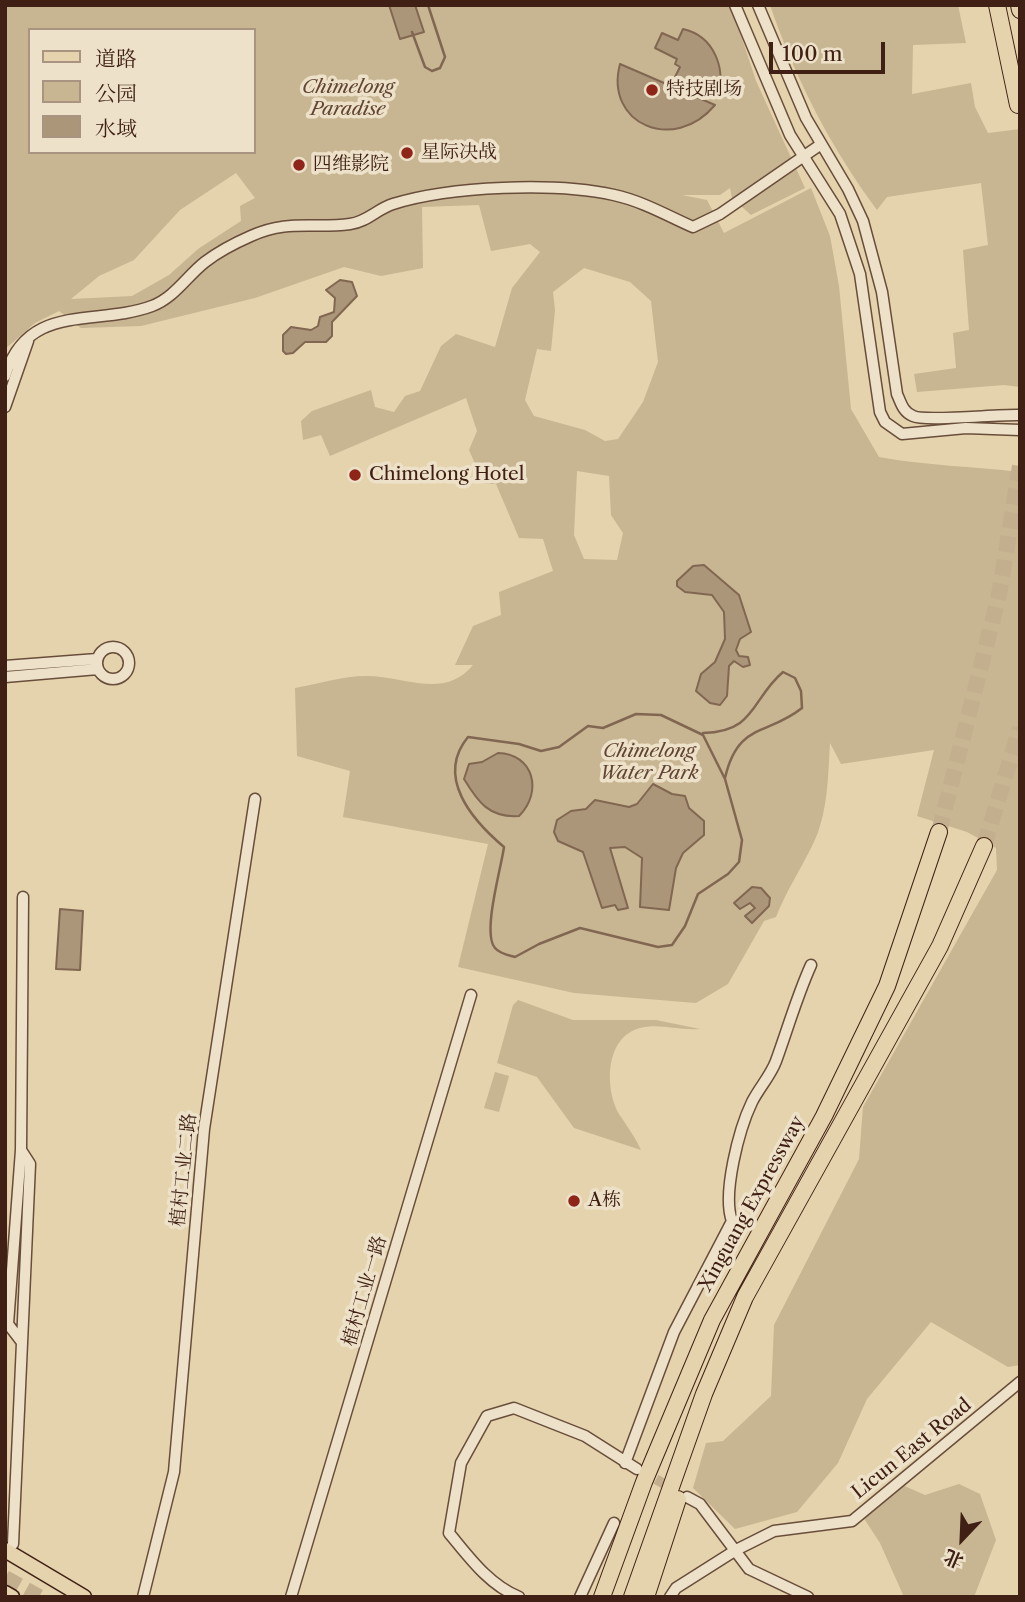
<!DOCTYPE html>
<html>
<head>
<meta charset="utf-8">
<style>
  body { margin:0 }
  #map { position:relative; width:1025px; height:1602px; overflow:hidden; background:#e4d3ac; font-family:"Libre Caslon Text","Noto Serif SC",serif }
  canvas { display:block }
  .frame { position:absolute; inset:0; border:7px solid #402015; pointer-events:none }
  .legend { position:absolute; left:28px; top:28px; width:228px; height:126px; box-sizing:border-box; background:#ede2c9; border:2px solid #a89481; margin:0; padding:9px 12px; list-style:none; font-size:21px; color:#402015 }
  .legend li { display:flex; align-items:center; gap:14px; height:35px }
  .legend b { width:35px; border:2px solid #a89481 }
  .north { position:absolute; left:927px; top:1504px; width:70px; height:70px; -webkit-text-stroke:5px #ede2c9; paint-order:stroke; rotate:203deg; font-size:19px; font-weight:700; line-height:28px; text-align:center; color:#402015 }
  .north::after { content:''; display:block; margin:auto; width:24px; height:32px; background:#402015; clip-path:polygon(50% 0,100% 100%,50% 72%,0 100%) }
  .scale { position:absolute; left:769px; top:42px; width:116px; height:32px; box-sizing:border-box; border:4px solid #402015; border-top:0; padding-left:9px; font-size:21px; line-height:24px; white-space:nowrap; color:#402015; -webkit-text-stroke:5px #ede2c9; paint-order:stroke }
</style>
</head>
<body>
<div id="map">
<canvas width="1025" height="1602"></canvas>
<div class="frame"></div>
<ul class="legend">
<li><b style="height:9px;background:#e4d3ac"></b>道路</li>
<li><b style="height:19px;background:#c8b592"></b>公园</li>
<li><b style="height:19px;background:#ac9679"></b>水域</li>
</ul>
<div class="north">北</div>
<div class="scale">100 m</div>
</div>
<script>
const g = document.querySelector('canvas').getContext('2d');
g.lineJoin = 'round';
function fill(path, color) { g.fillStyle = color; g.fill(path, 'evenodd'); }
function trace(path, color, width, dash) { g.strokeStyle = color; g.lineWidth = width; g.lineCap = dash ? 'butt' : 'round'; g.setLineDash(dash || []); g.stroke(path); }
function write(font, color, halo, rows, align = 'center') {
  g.font = font + ' "Libre Caslon Text","Noto Serif SC",serif'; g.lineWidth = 7; g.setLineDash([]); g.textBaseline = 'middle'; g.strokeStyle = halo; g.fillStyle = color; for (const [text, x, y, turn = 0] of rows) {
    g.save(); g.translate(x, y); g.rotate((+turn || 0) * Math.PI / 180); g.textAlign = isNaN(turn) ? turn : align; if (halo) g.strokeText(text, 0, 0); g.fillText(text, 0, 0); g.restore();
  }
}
const green = new Path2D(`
  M5,5h726l25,76 49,107 -54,27 -19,-17 -2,-10 -10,7h-38l25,5 17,33 87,-45 19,48 9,50 12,123 28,48c48,9 93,9 141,15v893l-12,2 -77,-45 -64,77 -29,64 -41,49 -62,17 -42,-41 13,-45 17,-2 48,-45 3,-71 85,-166 4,-52 134,-237 -1,-22 -29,-16 -50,-16 17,-66 -93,14 -11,-21c-2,33 -2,71 -17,101 -12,25 -27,47 -37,73l-12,4 -36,63 -32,19 -122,-10 -116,-26 30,-123 -145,-27 7,-46 -53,-15 -2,-68c23,-4 48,-12 71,-12 39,0 78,24 107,-11h-18l18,-39 28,-11 -2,-23 54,-21 -10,-32 -24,-1 -23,-54h-12l-15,-34 8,-19 -11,-33 -136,58 -9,-21 -18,5 -2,-19 11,-10 59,-21 4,17 19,5 11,-16 15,-5 21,-45 15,-12 39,13 17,-59 28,-36 -10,-8 -39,7 -12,-46 -57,2 1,61 -42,8 -37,-9 -89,31 -114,28 -60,2 -22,-17 -24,12 -30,26zM30,30h224v122h-224zM236,173l19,25 -15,8 1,15 -43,28 -29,26 -37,21 -61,3 28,-23 35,-16 46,-50zM584,268l46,14 21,19 7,61 -15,40 -25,37 -13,2 -20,-11 -51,-14 -9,-16 12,-51 14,2 4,-41 -2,-18zM577,471l32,5 2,39 12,18 -6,27 -33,-1 -10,-24z
  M770,5h188l8,38 -53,2 -1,49 59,-11 4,24 13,26 32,-4v258l-16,-2 -87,7 -3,-18 42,-6 -3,-35 16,-3 -6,-80 25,-5 -7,-62 -94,14 -10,13c-46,-62 -82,-132 -107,-205z
  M518,1000l55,20h83l44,9c-20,2 -41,-6 -60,-1 -36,9 -36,64 -19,89 8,12 14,20 20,33l-67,-22 -37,-51 -40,-14 16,-58z
  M495,1072l14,4 -10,36 -15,-4z
  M900,1484l25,11 34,-11 21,10 16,46 -22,57h-70l-24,-54 -17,-26z`);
const water = new Path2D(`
  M389,5h26l9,27 -24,7z
  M683,29c31,7 43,39 35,67l-43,-19 5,-10 -5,-3 2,-5 -22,-11 7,-15 16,7z
  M620,64l95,41c-41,49 -111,19 -95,-41z
  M340,280l12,2 5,14 -25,26v14l-6,6h-21l-12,11 -7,1 -3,-3v-16l8,-8 20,3 7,-4 2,-9 14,-5 1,-14 -9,-8z
  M704,565l35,30 12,37 -11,7 -4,11 3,6 9,1 2,8 -7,2 -9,-6 -5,5 -2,30 -7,9 -10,-2 -14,-12 5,-17 14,-12 10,-23 -1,-27 -12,-17 -27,-3 -8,-6v-5l16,-15z
  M498,753c36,1 45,39 21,63 -30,2 -41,-14 -55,-37l5,-15 13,-2z
  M653,784l19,10 13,2 4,12 15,13v14l-21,18 -7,15 -7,42 -29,-3 2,-49 -17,-11 -15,1 18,60 -10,2 -3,-5 -13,3 -19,-56 -25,-11 -4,-9 3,-12 14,-9 15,-2 9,-9 34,7 8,-3z
  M752,887l9,1 9,10 -1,8 -17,17 -7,-7 10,-8 -5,-5 -10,6 -6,-6z
  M60,909l23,2 -3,59 -24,-1z`);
const stream = new Path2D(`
  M412,32l13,35 7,4 8,-3 5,-11 -17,-52
  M636,714l25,1 42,20 22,44 17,61 -3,22 -11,12 -30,20 -13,32 -13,19 -14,2 -78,-19 -41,16 -24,13c-7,-2 -15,-3 -20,-9 -13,-15 6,-79 9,-101 -32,-27 -69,-70 -36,-110l51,7 22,7 18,-4 29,-21 15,2z
  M703,733c53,-1 48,-34 80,-61l12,6 6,13 1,17c-35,28 -64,14 -77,70`);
const minorTunnel = new Path2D(`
  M643,1472l32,18`);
const highwayTunnel = new Path2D(`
  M939,832l60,-237 21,-129
  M984,846l36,-118
  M5,1578l34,19`);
const minor = new Path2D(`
  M735,5l55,130 50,79 20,60 20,138 5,10 17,12 64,-6 54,2
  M758,5l48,113 42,71 15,32 19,71 15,102c4,9 6,18 16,22 12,6 86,-2 107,-1
  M5,376c23,-75 91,-49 147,-70 22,-8 35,-30 53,-44 13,-10 30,-19 46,-26 37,-17 62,-7 99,-12 17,-2 27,-15 43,-20 58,-18 162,-22 221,-9 28,6 54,21 79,32l27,-13 100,-69
  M5,407l23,-66
  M97 663a16 16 0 1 1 32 0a16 16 0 1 1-32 0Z
  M5,666l92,-7
  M5,677l93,-8
  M21,1341l-13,-17 13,-174 2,-253
  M625,1463l49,-131 58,-111c-10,-27 7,-92 20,-119 7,-14 19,-27 24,-41 12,-33 21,-65 35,-96
  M687,1497l13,7 49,65 59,28
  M13,1544l17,-380 -9,-14
  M143,1597l31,-125 30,-343 51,-330
  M291,1597l180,-602
  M519,1597c-30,-12 -50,-40 -70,-64l12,-70 26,-47 27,-8 71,28 52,33
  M580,1597l34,-74
  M670,1597l6,-9 60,-38 38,-19 78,-10 168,-139`);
const major = new Path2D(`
  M5,1550l79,47
  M5,1593l7,4`);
const highway = new Path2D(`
  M997,5l21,100
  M1019,5l1,5
  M602,1597l42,-115 68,-162 112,-204 63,-130 52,-154
  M632,1597l72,-203 41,-97 195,-351 44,-100
  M646,1597l32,-98`);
const markers = [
  [652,90,7,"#8f2418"],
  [407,153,7,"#8f2418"],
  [299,165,7,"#8f2418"],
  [355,475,7,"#8f2418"],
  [574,1201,7,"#8f2418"]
];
const parkNames = [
  ["Chimelong",348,88],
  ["Paradise",348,110],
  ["Chimelong",649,752],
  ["Water Park",649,774]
];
const poiNames = [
  ["特技剧场",666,90],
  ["星际决战",421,153],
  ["四维影院",313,165],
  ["Chimelong Hotel",369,475],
  ["A栋",588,1201]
];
const streetNames = [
  ["植村工业二路",184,1170,-84],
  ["Xinguang Expressway",752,1204,-61],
  ["植村工业一路",365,1291,-74],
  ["Licun East Road",912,1449,-39]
];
fill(green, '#c8b592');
fill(water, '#ac9679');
trace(water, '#816751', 2);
trace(stream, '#816751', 2.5);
trace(minorTunnel, '#c3af8e', 10, [10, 5]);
trace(highwayTunnel, '#c3af8e', 16, [16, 8]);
trace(minor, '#694d3b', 13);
trace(major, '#402015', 17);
trace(highway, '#402015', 18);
trace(minor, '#ede2c9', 10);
trace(major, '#e4d3ac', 14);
trace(highway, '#e4d3ac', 16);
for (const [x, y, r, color] of markers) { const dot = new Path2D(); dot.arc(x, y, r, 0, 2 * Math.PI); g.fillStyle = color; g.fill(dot); trace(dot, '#ede2c9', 2.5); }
write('italic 19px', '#624534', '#ede2c9', parkNames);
write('19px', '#402015', '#ede2c9', poiNames, 'left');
write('19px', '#402015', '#ede2c9', streetNames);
</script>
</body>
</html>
